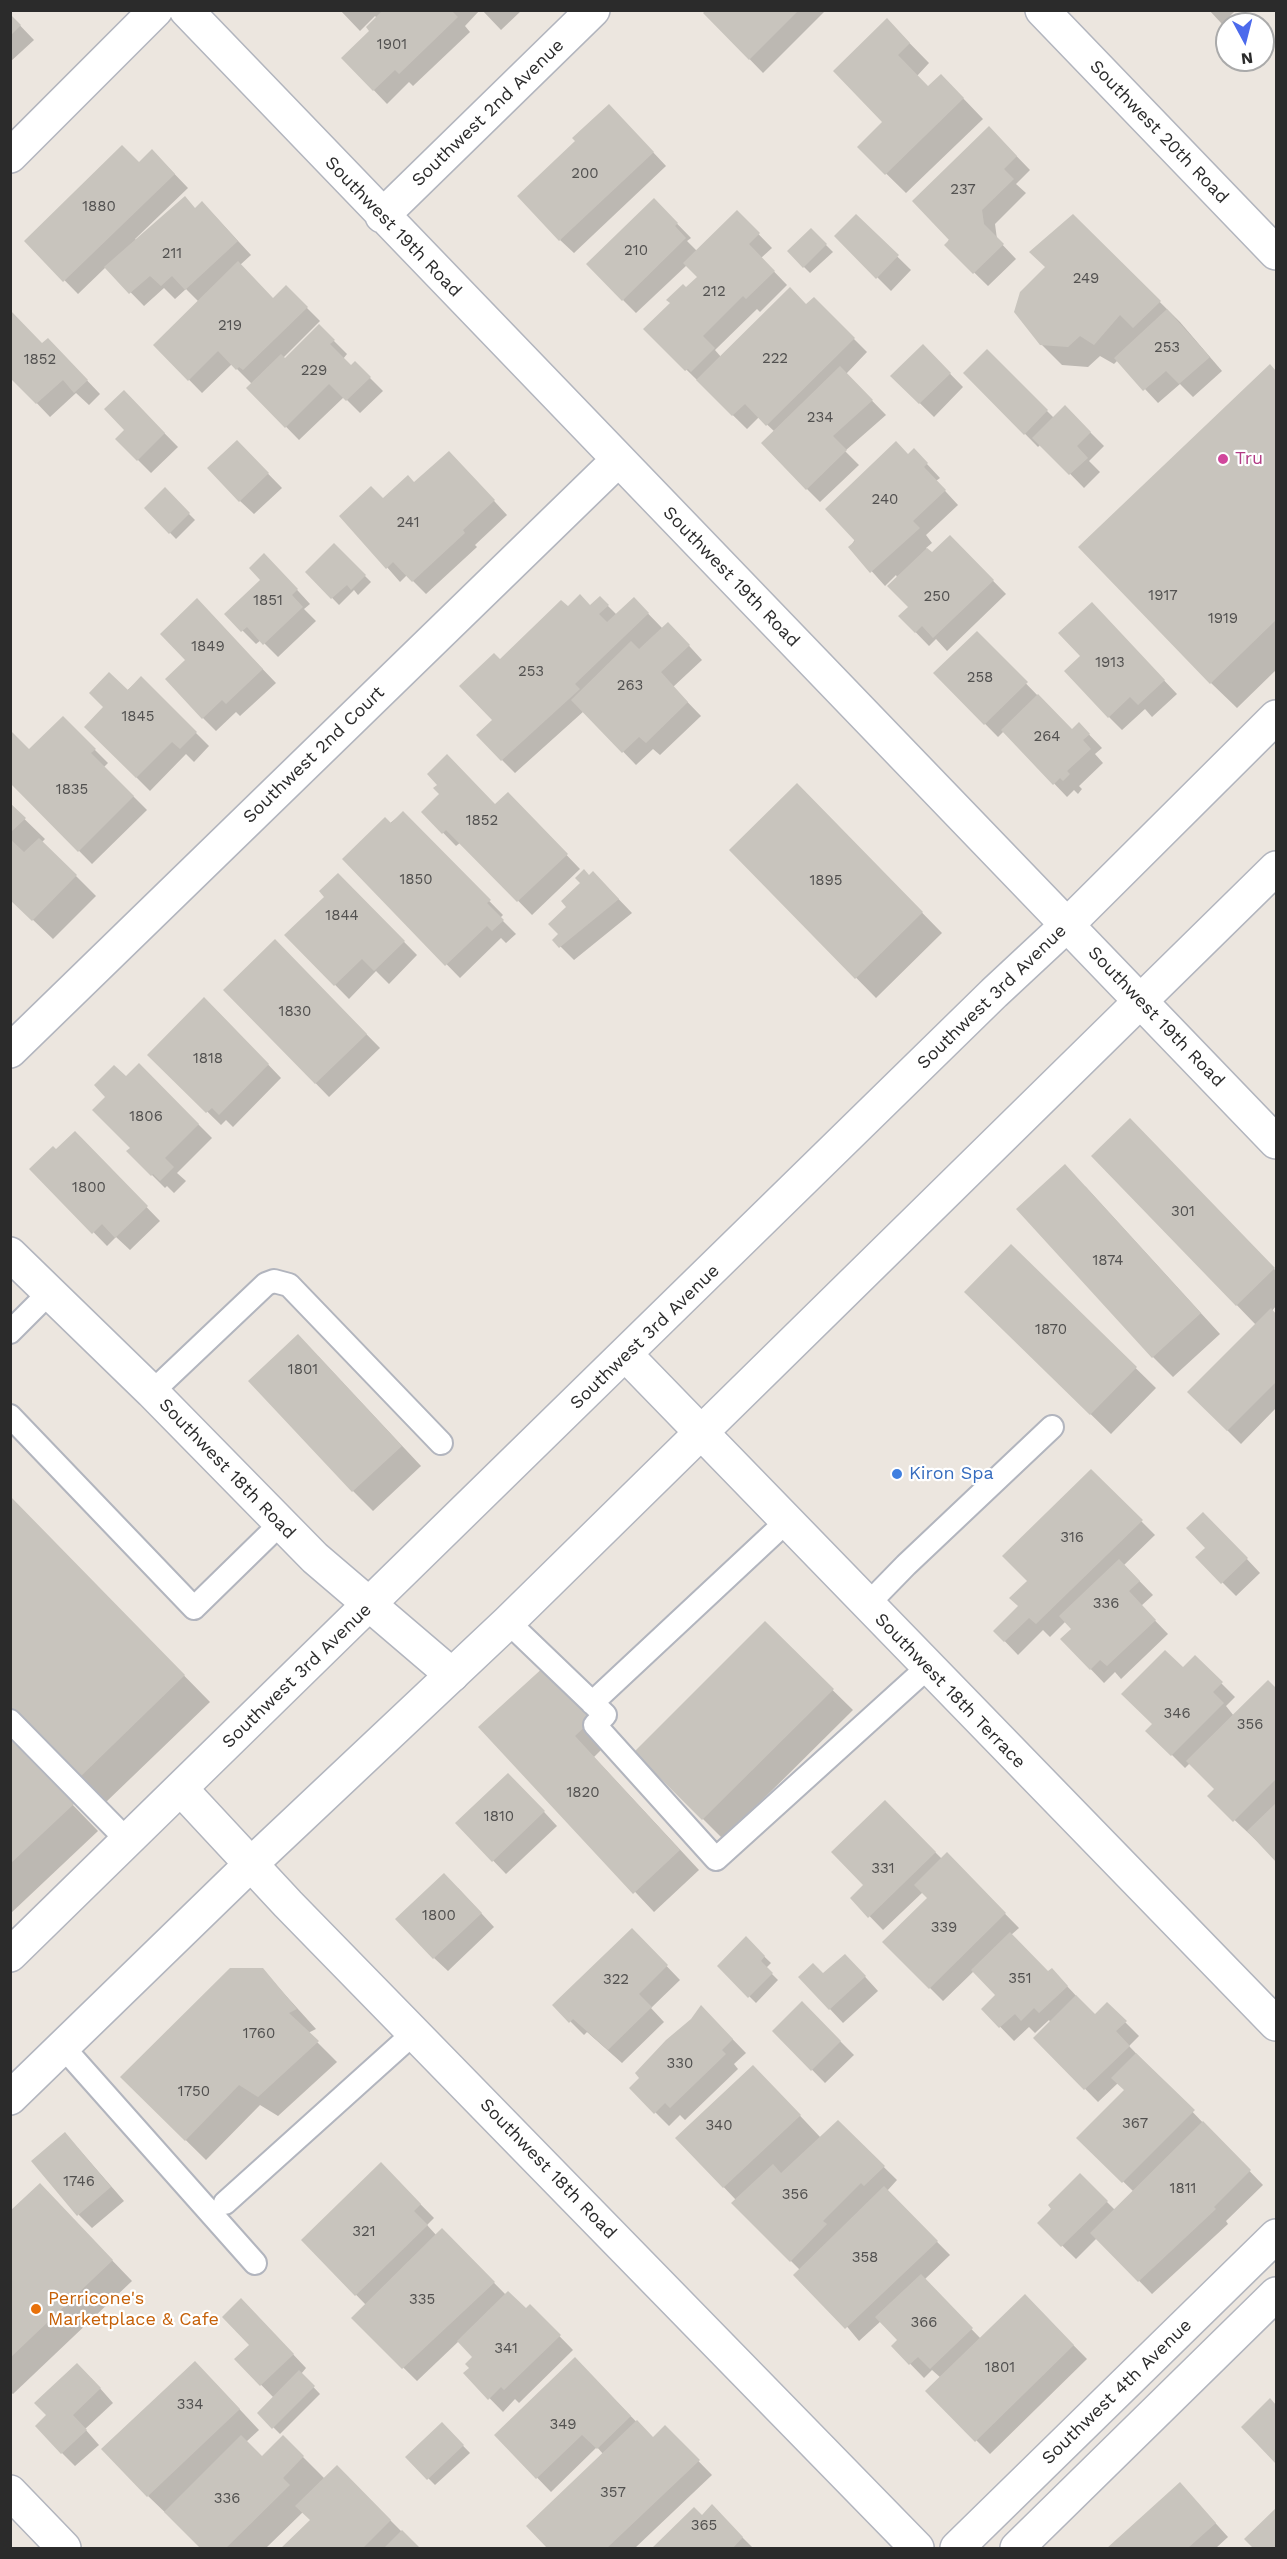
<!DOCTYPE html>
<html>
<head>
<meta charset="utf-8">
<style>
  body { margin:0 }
  #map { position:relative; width:1287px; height:2559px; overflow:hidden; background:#ece6df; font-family:"Work Sans",sans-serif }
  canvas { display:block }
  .frame { position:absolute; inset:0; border:12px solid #2b2b2b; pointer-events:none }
  .north { position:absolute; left:1215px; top:12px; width:60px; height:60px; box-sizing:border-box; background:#fff; border:2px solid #aaa; border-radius:50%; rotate:173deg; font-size:16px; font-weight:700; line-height:24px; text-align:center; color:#2b2b2b }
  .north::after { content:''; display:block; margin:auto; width:21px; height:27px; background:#4c6aec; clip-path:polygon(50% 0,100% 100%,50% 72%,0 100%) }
</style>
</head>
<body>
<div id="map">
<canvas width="1287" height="2559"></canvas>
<div class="frame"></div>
<div class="north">N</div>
</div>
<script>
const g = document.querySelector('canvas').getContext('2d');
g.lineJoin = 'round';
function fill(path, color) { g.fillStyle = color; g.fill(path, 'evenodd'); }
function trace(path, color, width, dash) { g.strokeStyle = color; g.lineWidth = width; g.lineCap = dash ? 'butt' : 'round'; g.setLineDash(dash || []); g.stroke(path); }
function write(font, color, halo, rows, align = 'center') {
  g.font = font + ' "Work Sans",sans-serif'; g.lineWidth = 4.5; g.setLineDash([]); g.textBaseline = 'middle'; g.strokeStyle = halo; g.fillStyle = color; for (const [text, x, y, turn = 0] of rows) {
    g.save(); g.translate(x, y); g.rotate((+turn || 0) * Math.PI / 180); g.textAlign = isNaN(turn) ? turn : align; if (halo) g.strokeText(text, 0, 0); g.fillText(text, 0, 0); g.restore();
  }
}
const shadow = new Path2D(`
  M340,10h140l-15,16 5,6 -57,54 -4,-4 -22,22 -44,-46 28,-27 6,-13 -2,-2 -15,15z
  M482,10h38l1,1 -20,19z
  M708,10h118l-63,63 -58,-60z
  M1209,10h27l-14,14z
  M10,15l24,25 -24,22z
  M887,20l42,43 -12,13 12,12 32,8 22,23 -77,74 -47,-46 25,-25z
  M622,119l44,47 -92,87 -14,-13z
  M1002,141l28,29 -14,14 10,9 -31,31 2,15 19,20 -28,27 -42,-41z
  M139,164l27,1 22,23 -53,51 2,2 59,-31 19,6 36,39 -11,10 33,35 13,-13 34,34 -37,37 2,2 34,-34 28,28 -4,5 8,8 4,-4 28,28 -23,22 -16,-16 -45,43 -51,-52 4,-4 -20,-20 -30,29 -47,-48 44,-43 -13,-13 -11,10 -11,-11 -20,18 -38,-39 -28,27 -52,-53z
  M654,200l37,38 -4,3 11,11 39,-40 35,36 -11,10 26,27 -27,27 -3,-3 -42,41 6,7 86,-51 7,-7 53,53 -21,22 40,41 -41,36 14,14 -39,37 -13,-13 -32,-57 -16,-15 -12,12 -102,-100 54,-52 -12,-12 -51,48 -13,-13z
  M856,216l55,54 -20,21 -55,-55z
  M1073,216l107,106 42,49 -29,26 -13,-13 -22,19 -40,-43 -4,4 -14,-8 -12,11 -26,-2 -21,-21z
  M811,230l22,22 -23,21 -21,-21z
  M923,346l40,41 -29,30 -42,-41z
  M987,351l67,67 11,-11 39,39 -15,15 11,11 -16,16 -43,-44 -3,3 -73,-74z
  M61,353l39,41 -11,11 -13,-12 -26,24 -40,-42z
  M1270,366l6,7v297l-39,38 -26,-25z
  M124,392l54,55 -27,26 -34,-34 9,-9z
  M237,442l45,46 -28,26 -14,-13z
  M914,450l26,28 -4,3 22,24 -32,30 6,8 -6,5 6,6 18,-17 56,57 -59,57 -11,-12 -7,7 -29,-30 10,-9 -14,-32 -11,11 -35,-39z
  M462,466l45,49 -32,30 2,2 -51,47 -19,-19 -7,7 -58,-66z
  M165,490l30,30 -19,19 -30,-31z
  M334,545l37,37 -13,13 -4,-5 -15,15 -32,-33z
  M278,569l32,35 -6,5 12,12 -38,36 -17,-17 -5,4 -30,-30z
  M600,598l17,17 17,-16 29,30 19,9 20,22 -29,27 28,29 -41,39 -7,-6 -17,16 -52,-54 -69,62 -13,-13 -8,-40 6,-59 68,-53 23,-1z
  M210,614l66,69 -36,33 -4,-4 -20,19 -13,-13 -16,-58z
  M1105,618l72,76 -25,23 -7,-8 -23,21 -13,-13 -27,-61z
  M977,633l95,98 7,-7 23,24 -7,6 8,9 -24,23 3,3 -4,5 -4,-4 -7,7 -63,-66 -6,6 -63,-64z
  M141,678l68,68 -15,16 -8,-8 -36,37 -64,-64z
  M63,718l45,45 -4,4 43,43 -55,54 -82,-83 19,-30z
  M797,785l145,148 -66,65 -145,-148z
  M441,794l54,12 13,-12 72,75 -48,46 -71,-73 -5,4 -33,-34z
  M10,805l35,34 -3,3 54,54 -43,43 -43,-41z
  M403,813l100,102 -3,3 16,16 -10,9 -5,-5 -41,40 -116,-119z
  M338,875l79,80 -28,29 -13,-13 -27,28 -63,-64 40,-38z
  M589,877l18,10 25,26 -58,47 -20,-20 6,-6 9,-27z
  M275,941l105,107 -51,49 -104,-107z
  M218,1012l63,66 -48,49 -7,-7 -5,5 -72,-70z
  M139,1065l73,73 -35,35 9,8 -12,12 -7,-7 -2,2 -36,-36 3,-4z
  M75,1133l85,88 -30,29 -14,-13 -9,9 -75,-77 24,-18z
  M1150,1140l126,131v35l-4,5 4,5v92l-35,36 -52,-52 67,-67 -163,-169z
  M1085,1186l135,148 -47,43 -20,-20z
  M1011,1246l145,142 -45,46 -125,-122z
  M318,1356l103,110 -48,45 -20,-20z
  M1091,1471l64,64 -31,30 29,30 -12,11 27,28 -47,45 -6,-7 -11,11 -42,-44 11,-10 -7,-8 -16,16 -7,-7 -25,25 -23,-24 25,-25 9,-25z
  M10,1498l200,204 -105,101 -95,-96z
  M1217,1527l43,46 -24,23 -39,-39 10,-9z
  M765,1624l88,86 -130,129 -87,-87z
  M1195,1657l40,40 -9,9 8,10 34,-34 8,8v169l-67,-63 7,-6 -26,-27 -5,5 -37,-37 6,-7 29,-55z
  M566,1687l47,51 -19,19 105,113 -45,42 -173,-184z
  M10,1740l88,91 -88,83z
  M522,1788l35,38 -51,48 -49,-51z
  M885,1802l57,57 18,9 59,60 -8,7 37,38 4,-3 43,46 12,-12 32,32 -10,10 134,139 -37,36 2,3 -76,70 -55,-56 -21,21 -37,-36 41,-48 35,35 19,-18 -56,-54 48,-47 -8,-8 -20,19 -63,-64 16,-15 -2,-3 -14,13 -6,-6 -15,14 -31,-32 14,-14 -23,-24 -31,30 -59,-59 45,-44 -6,-6 -40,38 -31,-32 13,-13z
  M458,1888l36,39 -46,44 -14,-13z
  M632,1930l48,50 -29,28 13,14 -42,41 -35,-31 -3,3 -30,-30z
  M746,1939l25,24 -5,5 12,12 -22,23 -37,-37z
  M262,1969l54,60 -8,4 29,29 -59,54 -18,-11 -54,55 -64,-63z
  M858,1969l20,22 -35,32 -43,-46z
  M802,2003l52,52 -29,28 -51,-52z
  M715,2021l31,32 -12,11 4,5 -53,51 -5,-5 -11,11 -38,-38z
  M773,2087l48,51 17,-16 59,58 -10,11 63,64 -26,25 57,59 44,-43 62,63 -97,95 -63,-63 14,-13 -9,-8 -8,8 -31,-32 6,-6 -18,-19 -22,20 -59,-71 -67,-67 3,-3 -59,-62z
  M78,2148l46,53 -32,27 -13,-13z
  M381,2164l53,54 -7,7 10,11 5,-6 64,65 20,15 4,-4 43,44 -54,53 -4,-4 -12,13 -38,-39 6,-5 3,-11 -15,-16 -42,40 -64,-63 13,-13 -63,-65z
  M59,2205l73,76 -119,113 -3,-2v-179z
  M255,2314l51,54 -5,6 19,20 -40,40 -21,-21 15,-15 -38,-39 15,-13z
  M588,2372l65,67 12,-12 47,48 -77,73h-86l-21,-22 75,-72 -6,-7 -46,45 -55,-57z
  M91,2378l22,25 -28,26 14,16 -24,21 -13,-13 -14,-38z
  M215,2383l44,47 -13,12 16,16 21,-21 42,42 12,-12 81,81h-135l29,-27 -9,-9 -37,36h-64l-54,-52z
  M1270,2401l6,6v55l-33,-35z
  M442,2424l28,29 -35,32 -28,-28z
  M1180,2484l48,53 -12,11h-107z
  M712,2507l41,41h-99l40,-39 8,8z
  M1276,2510v38h-21l-9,-9z`);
const building = new Path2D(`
  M383,10h68l7,7 -59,57 -4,-4 -22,21 -32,-33 28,-27 -3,-4z
  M706,10h93l-50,50 -46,-47z
  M10,14l11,11 -11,11z
  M887,18l23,25 -12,12 30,31 13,-12 23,24 -79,77 -28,-28 25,-25 -49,-51z
  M609,104l45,48 -95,89 -42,-45 58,-55 -3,-3z
  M989,126l28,30 -13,13 10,10 -32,31 2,14 20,20 -31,30 -29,-29 5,-5 -37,-39z
  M122,145l17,17 13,-13 23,25 -112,108 -39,-41z
  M185,196l10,12 7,-7 36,40 -53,49 -13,-14 -11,10 -11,-10 -21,18 -25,-27z
  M654,198l24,25 -3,3 11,12 -64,63 -36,-37z
  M737,210l23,23 -11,11 26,27 -29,28 -3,-3 -40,40 12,12 -24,24 -3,-3 -3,2 -42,-42 27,-26 -4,-3 17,-16 3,3 11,-10 -14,-14z
  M856,214l43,41 -23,24 -42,-43z
  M1073,214l88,87 -28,27 -13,-13 -26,30 -14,-9 -12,11 -28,-2 -26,-33 6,-20 25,-25 -16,-15z
  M811,228l16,16 -24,24 -16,-17z
  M238,261l35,37 13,-13 22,22 -65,63 -4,-3 -3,3 -18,-19 -30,30 -35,-36z
  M790,287l16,17 8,-7 41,41 -89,88 -21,-22 -13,12 -36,-36z
  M1167,309l43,48 -31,27 -13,-13 -23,20 -29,-33z
  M10,310l32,33 6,-5 40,42 -14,13 -11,-13 -27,24 -26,-26z
  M319,324l16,16 -5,4 21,21 4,-4 16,16 -25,24 -17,-17 -44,44 -39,-40 35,-34 4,4z
  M923,344l28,29 -32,31 -29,-28z
  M987,349l61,61 -24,25 -61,-62z
  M1270,364l6,7v249l-66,64 -132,-137z
  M840,366l33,34 -40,36 14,14 -41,40 -45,-47z
  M124,390l41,43 -28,28 -22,-22 9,-9 -20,-21z
  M1065,405l26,27 -14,14 11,12 -19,17 -37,-37z
  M237,440l32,33 -30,29 -32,-34z
  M896,441l12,13 6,-6 14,15 -4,4 22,23 -33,31 7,7 -50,45 -22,-26 7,-6 -30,-32z
  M449,451l46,49 -32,30 2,3 -53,49 -19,-20 -7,7 -47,-53 32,-30 12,12 25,-23 6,7z
  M165,487l25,26 -21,21 -25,-26z
  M950,535l44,45 -61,58 -11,-12 -7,7 -17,-17 10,-9 -21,-21 40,-38 5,4z
  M334,543l32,32 -15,15 -4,-5 -16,14 -26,-27z
  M264,553l34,36 -6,6 11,12 -40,38 -16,-18 -6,5 -17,-18 36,-34 -11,-12z
  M580,594l10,11 10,-9 9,9 -10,9 8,8 27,-25 15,16 -74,71 5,5 -79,72 -25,-26 16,-15 -33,-34 35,-33 6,6 61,-59 7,6z
  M197,598l66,71 -37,35 -4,-4 -20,19 -37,-40 20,-19 -25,-26z
  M1092,602l73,78 -27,25 -8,-8 -22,21 -44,-47 16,-15 -22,-23z
  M668,622l22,23 -29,27 27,30 -42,41 -7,-6 -17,16 -51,-53 60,-59 8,8z
  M977,631l51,51 -44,43 -51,-52z
  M109,672l19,18 13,-14 56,56 -17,17 -8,-7 -36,36 -52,-51 19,-20 -14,-14z
  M1038,694l34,35 7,-7 11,12 -7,6 8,9 -24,22 3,3 -7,7 -3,-3 -7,7 -52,-55z
  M63,716l33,33 -5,4 43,43 -56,56 -68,-69v-53l19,19z
  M447,754l48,50 13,-12 60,62 -51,48 -71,-72 -4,4 -21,-22 18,-18 -6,-6 4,-3 -10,-11z
  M797,783l126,129 -68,67 -126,-129z
  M10,803l16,15 -16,15z
  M403,811l88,89 -4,3 17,17 -12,11 -5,-5 -42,40 -103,-107 43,-42 6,6z
  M39,838l38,37 -45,46 -22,-21v-61l14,13z
  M584,869l5,6 4,-4 26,28 -60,49 -7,-8 6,-6 -10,-10 18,-17 -5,-6 19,-18 -5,-5z
  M338,873l67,68 -31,30 -12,-12 -28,27 -50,-51 40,-38 -5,-6z
  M275,939l92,95 -52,50 -92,-94z
  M204,997l65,67 -50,51 -7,-7 -6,5 -59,-58z
  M139,1063l60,61 -34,34 9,9 -14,14 -7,-7 -2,2 -25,-25 4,-3 -38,-38 13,-13 -11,-12 20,-20 12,11z
  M1130,1118l145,150 -39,38 -145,-150z
  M75,1131l73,75 -33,32 -13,-14 -10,10 -63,-65 24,-23 3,3z
  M1065,1164l136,149 -49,45 -136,-149z
  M1011,1244l126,123 -47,48 -126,-123z
  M1271,1308l5,6v71l-1,-2 -48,48 -40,-39z
  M298,1334l104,112 -50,46 -104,-111z
  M1091,1469l52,51 -107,104 -7,-6 -25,24 -11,-11 25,-25 -9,-8 18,-17 -25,-25z
  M10,1496l175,179 -107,104 -68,-70z
  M1203,1512l45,46 -27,26 -26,-27 10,-9 -19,-20z
  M1119,1559l21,22 -11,10 27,29 -49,46 -7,-6 -10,10 -30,-31 11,-10 -12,-13z
  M765,1621l69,68 -132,131 -68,-68z
  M1165,1650l18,17 12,-12 28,27 -10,10 11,11 -53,53 -26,-25 7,-7 -31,-30z
  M546,1665l49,52 -20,19 105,114 -47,44 -155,-167z
  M1268,1680l8,8v91l-43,43 -26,-26 7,-7 -28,-28z
  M10,1739l64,65 -64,60z
  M508,1773l37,38 -53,51 -37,-39z
  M885,1800l51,52 -68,66 -18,-20 13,-13 -32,-33z
  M1276,1803v59l-29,-31z
  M947,1852l59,61 -77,76 -47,-47 45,-44 -13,-13z
  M444,1873l38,40 -49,46 -38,-40z
  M632,1928l36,37 -29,29 13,13 -44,43 -35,-31 -4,4 -17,-18z
  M1010,1932l38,39 4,-3 16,18 -29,27 -5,-5 -13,13 -6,-7 -16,14 -18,-19 14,-14 -24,-25z
  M746,1936l19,20 -4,5 12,12 -25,25 -31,-32z
  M845,1954l21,22 -37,34 -31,-33 15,-14 10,10z
  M230,1968h33l34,41 -8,4 30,28 -61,56 -19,-12 -54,56 -65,-64z
  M1076,1995l19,19 12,-12 20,19 -11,10 14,15 -46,44 -51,-52z
  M802,2001l39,40 -30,30 -39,-40z
  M701,2005l32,34 -11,11 4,4 -56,54 -5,-5 -11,11 -25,-26 10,-10 -4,-5 31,-33 25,-21z
  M1136,2053l59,57 -73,73 -46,-45 48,-48 -13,-12z
  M753,2065l48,50 -78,73 -48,-50z
  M838,2120l47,46 -21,20 -3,-3 -38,38 4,3 -37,38 -59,-59 42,-39 8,9z
  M1203,2121l48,49 -37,37 2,2 -78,73 -48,-49z
  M65,2132l46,55 -34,29 -46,-55z
  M381,2162l40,42 -7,7 14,14 -73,71 -54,-56z
  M1080,2173l28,28 -47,46 -24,-24 14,-14 -3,-4z
  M40,2183l73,77 -103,98v-147z
  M884,2186l54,55 -93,88 -52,-54z
  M442,2228l53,54 -93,87 -51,-51z
  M921,2274l52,54 -43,41 -12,-12 -9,8 -18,-19 6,-6 -22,-23z
  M508,2291l18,17 4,-4 31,31 -57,55 -3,-3 -13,13 -25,-27 6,-5 -4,-4 7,-7 -15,-16z
  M1025,2294l49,51 -99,97 -50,-51z
  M241,2298l53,56 -34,32 -26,-27 15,-14 -27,-28z
  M575,2357l56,59 -34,33 -15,-14 -46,44 -42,-44z
  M195,2361l45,48 -93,88 -46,-48z
  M77,2363l24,25 -28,27 14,15 -26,24 -26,-28 11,-11 -12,-12z
  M299,2370l16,16 -43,43 -15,-16z
  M1270,2398l6,7v59l-35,-37z
  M637,2420l16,17 12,-12 35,35 -93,88h-60l-21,-22z
  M442,2422l22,23 -37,35 -22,-23z
  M241,2435l21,21 21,-21 21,21 -21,22 7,7 -64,63h-26l-36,-36z
  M337,2465l54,55 -28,28h-82l29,-28 -15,-14z
  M1180,2482l36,41 -28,25h-81z
  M712,2504l31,33 -10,11h-81l42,-41 8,8z
  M1276,2508v40h-23l-9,-9z
  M402,2530l18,18h-36z`);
const service = new Path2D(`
  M10,1332l39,-39
  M152,1392l114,-108 8,-3 15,4 152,158
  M10,1416l184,192 86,-84
  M867,1605l39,-40 146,-138
  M508,1622l97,93 -10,10 121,134 211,-191
  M592,1703l195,-182
  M10,1721l117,119
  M63,2047l192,216
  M225,2203l190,-171`);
const minor = new Path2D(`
  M186,10l1090,1132
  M1042,10l234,243
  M10,156l146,-146
  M382,216l211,-206
  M10,1051l608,-591
  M10,1254l142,138 163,166 137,117
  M626,1355l650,669
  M181,1789l107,115 629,644
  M10,2492l54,56
  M957,2548l319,-312
  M1017,2548l259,-254`);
const secondary = new Path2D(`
  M10,1955l984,-962 73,-68 209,-208
  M10,2098l241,-234 257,-242 768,-754`);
const markers = [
  [1223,459,6,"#d1479c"],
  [897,1474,6,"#3f7fe0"],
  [36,2309,6,"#e8710a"]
];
const numberNames = [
  ["1901",392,45],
  ["200",585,174],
  ["237",963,190],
  ["1880",99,207],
  ["210",636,251],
  ["211",172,254],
  ["249",1086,279],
  ["212",714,292],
  ["219",230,326],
  ["253",1167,348],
  ["222",775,359],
  ["1852",40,360],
  ["229",314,371],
  ["234",820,418],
  ["240",885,500],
  ["241",408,523],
  ["1917",1163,596],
  ["250",937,597],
  ["1851",268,601],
  ["1919",1223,619],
  ["1849",208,647],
  ["1913",1110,663],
  ["253",531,672],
  ["258",980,678],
  ["263",630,686],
  ["1845",138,717],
  ["264",1047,737],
  ["1835",72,790],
  ["1852",482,821],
  ["1850",416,880],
  ["1895",826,881],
  ["1844",342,916],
  ["1830",295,1012],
  ["1818",208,1059],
  ["1806",146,1117],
  ["1800",89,1188],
  ["301",1183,1212],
  ["1874",1108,1261],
  ["1870",1051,1330],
  ["1801",303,1370],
  ["316",1072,1538],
  ["336",1106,1604],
  ["346",1177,1714],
  ["356",1250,1725],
  ["1820",583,1793],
  ["1810",499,1817],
  ["331",883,1869],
  ["1800",439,1916],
  ["339",944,1928],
  ["351",1020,1979],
  ["322",616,1980],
  ["1760",259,2034],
  ["330",680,2064],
  ["1750",194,2092],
  ["367",1135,2124],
  ["340",719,2126],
  ["1746",79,2182],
  ["1811",1183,2189],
  ["356",795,2195],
  ["321",364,2232],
  ["358",865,2258],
  ["335",422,2300],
  ["366",924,2323],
  ["341",506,2349],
  ["1801",1000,2368],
  ["334",190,2405],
  ["349",563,2425],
  ["357",613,2493],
  ["336",227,2499],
  ["365",704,2526]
];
const streetNames = [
  ["Southwest 2nd Avenue",488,113,-44],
  ["Southwest 20th Road",1159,132,46],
  ["Southwest 19th Road",393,227,46],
  ["Southwest 19th Road",731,577,46],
  ["Southwest 2nd Court",314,755,-44],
  ["Southwest 3rd Avenue",992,997,-44],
  ["Southwest 19th Road",1156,1017,46],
  ["Southwest 3rd Avenue",645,1337,-44],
  ["Southwest 18th Road",227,1469,46],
  ["Southwest 3rd Avenue",297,1676,-44],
  ["Southwest 18th Terrace",950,1691,46],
  ["Southwest 18th Road",548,2169,46],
  ["Southwest 4th Avenue",1117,2392,-44]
];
const hotelNames = [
  ["Tru",1235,459]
];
const shopNames = [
  ["Kiron Spa",909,1474]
];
const foodNames = [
  ["Perricone's",48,2299],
  ["Marketplace & Cafe",48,2320]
];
fill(shadow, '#0003');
fill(building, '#c8c4bd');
trace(service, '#b2b5be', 26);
trace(minor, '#b2b5be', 36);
trace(secondary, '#b2b5be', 36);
trace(service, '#fff', 22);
trace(minor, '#fff', 33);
trace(secondary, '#fff', 33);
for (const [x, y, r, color] of markers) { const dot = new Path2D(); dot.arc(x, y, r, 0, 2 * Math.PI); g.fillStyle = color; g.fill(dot); trace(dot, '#fff', 2); }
write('15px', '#525150', null, numberNames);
write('18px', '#2b2b2b', '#fff', streetNames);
write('18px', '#b23c85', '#fff', hotelNames, 'left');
write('18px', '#366cbe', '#fff', shopNames, 'left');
write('18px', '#c56008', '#fff', foodNames, 'left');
</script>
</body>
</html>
